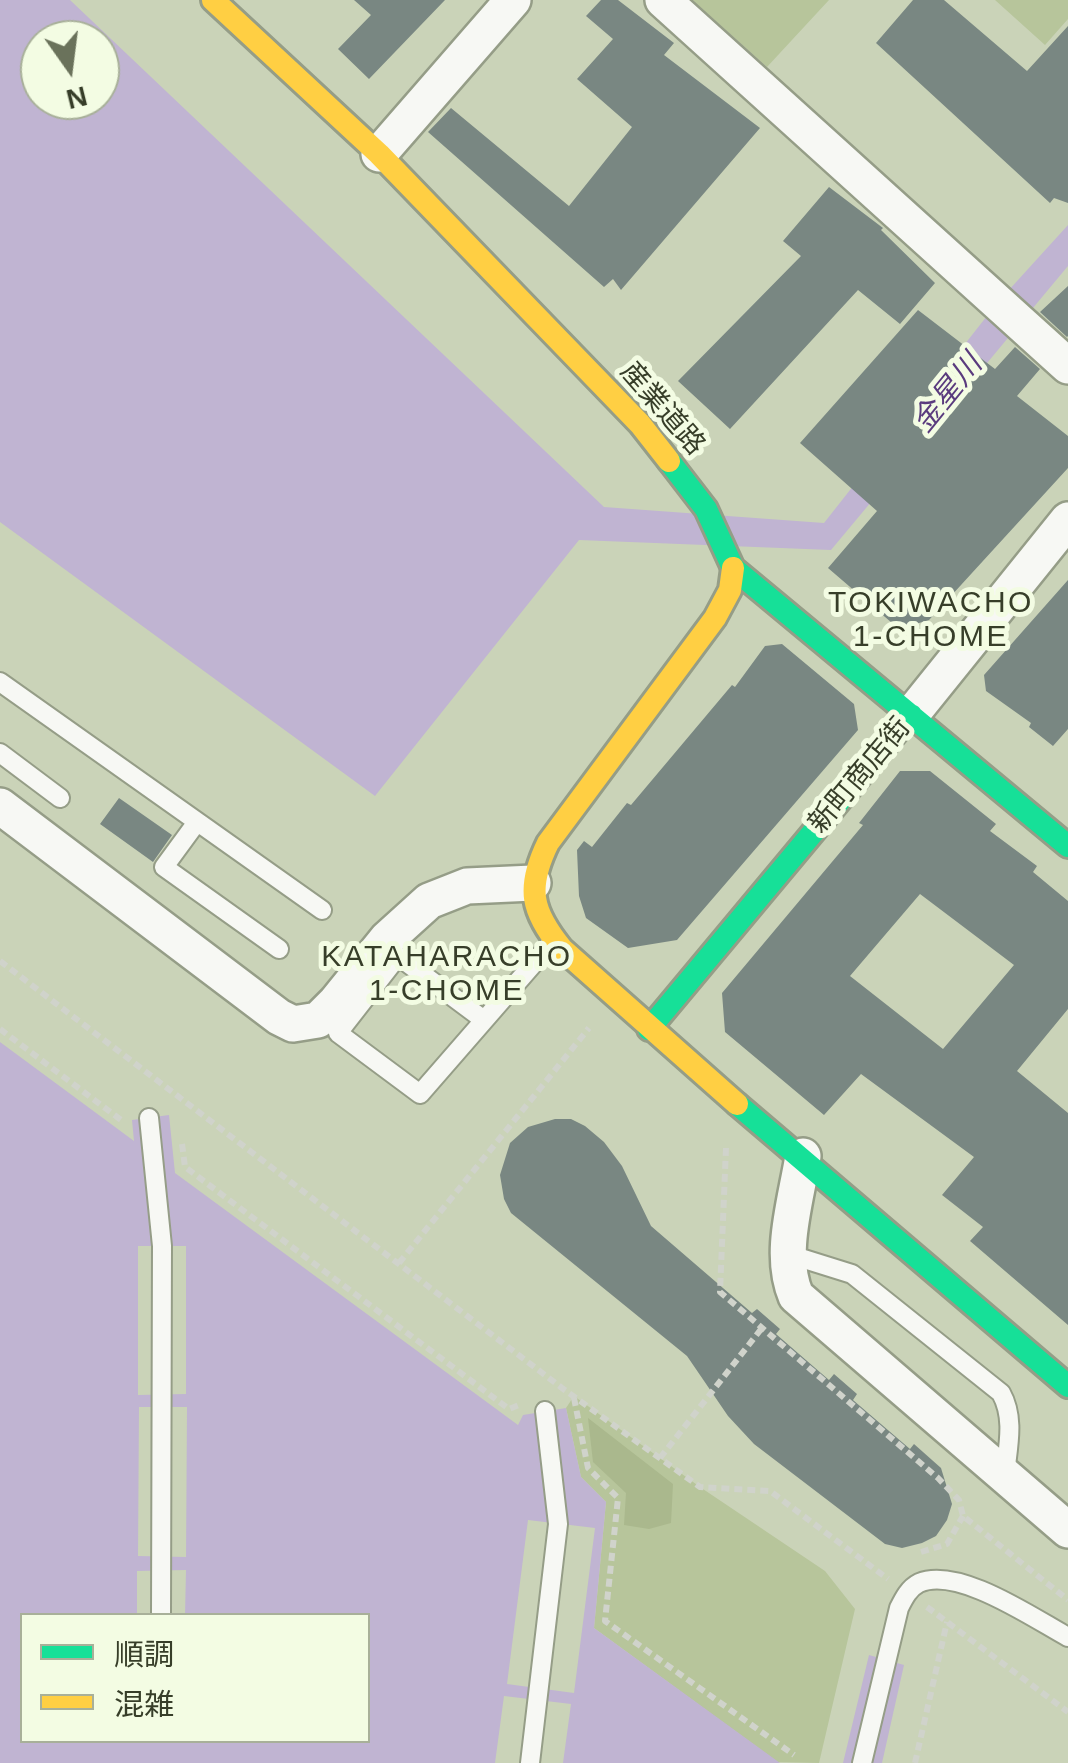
<!DOCTYPE html>
<html>
<head>
<meta charset="utf-8">
<style>
  body { margin:0 }
  #map { position:relative; width:1068px; height:1763px; overflow:hidden; background:#cad3b8; font-family:Arial,"Noto Sans JP",sans-serif }
  canvas { display:block }
  .legend { position:absolute; left:20px; top:1613px; width:350px; height:130px; box-sizing:border-box; background:#f3fce3; border:2px solid #a8b099; margin:0; padding:12px 18px; list-style:none; font-size:30px; color:#373e29 }
  .legend li { display:flex; align-items:center; gap:20px; height:50px }
  .legend b { width:50px; border:2px solid #a8b099 }
  .north { position:absolute; left:20px; top:20px; width:100px; height:100px; box-sizing:border-box; background:#f3fce3; border:2px solid #a8b099; border-radius:50%; rotate:166deg; font-size:28px; font-weight:700; line-height:40px; text-align:center; color:#373e29 }
  .north::after { content:''; display:block; margin:auto; width:35px; height:45px; background:#6a725b; clip-path:polygon(50% 0,100% 100%,50% 72%,0 100%) }
</style>
</head>
<body>
<div id="map">
<canvas width="1068" height="1763"></canvas>
<ul class="legend">
<li><b style="height:12px;background:#16e098"></b>順調</li>
<li><b style="height:12px;background:#ffcf43"></b>混雑</li>
</ul>
<div class="north">N</div>
</div>
<script>
const g = document.querySelector('canvas').getContext('2d');
g.lineJoin = 'round';
function fill(path, color) { g.fillStyle = color; g.fill(path, 'evenodd'); }
function trace(path, color, width, dash) { g.strokeStyle = color; g.lineWidth = width; g.lineCap = dash ? 'butt' : 'round'; g.setLineDash(dash || []); g.stroke(path); }
function write(font, color, halo, rows, align = 'center') {
  g.font = font + ' Arial,"Noto Sans JP",sans-serif'; g.lineWidth = 10; g.setLineDash([]); g.textBaseline = 'middle'; g.strokeStyle = halo; g.fillStyle = color; for (const [text, x, y, turn = 0] of rows) {
    g.save(); g.translate(x, y); g.rotate((+turn || 0) * Math.PI / 180); g.textAlign = isNaN(turn) ? turn : align; if (halo) g.strokeText(text, 0, 0); g.fillText(text, 0, 0); g.restore();
  }
}
const green = new Path2D(`
  M692,0h137l-62,67z
  M995,0h73v19l-23,26z
  M574,1396l126,91 125,84 30,38 -36,154 -42,-1 -183,-134 12,-126 -25,-25 -15,-69z`);
const forest = new Path2D(`
  M588,1418l85,66 -2,39 -22,6 -25,-4 2,-32 -33,-31z`);
const water = new Path2D(`
  M0,0h70l534,507 220,16 174,-221 70,-77v41l-237,284 -252,-10 -204,256 -375,-274zM40,40h60v60h-60z
  M0,1042l134,99 -2,-21 37,-5 6,58 343,252 5,-10 43,-7 15,69 25,25 -12,126 186,135h-780zM22,1616h346v124h-346z
  M869,1655l35,10 -22,98h-39z`);
const pier = new Path2D(`
  M138,1246h48v148l-48,1z
  M139,1407h48l-1,150 -48,-1z
  M528,1520l67,8 -21,165 -67,-9z
  M186,1570l-1,46 -48,-1v-44z
  M504,1696l67,8 -8,59h-68z`);
const building = new Path2D(`
  M354,0h91l-76,79 -31,-30 33,-34z
  M601,0h17l56,43 -10,12 96,73 -139,162 -8,-11 -9,8 -176,-155 23,-24 118,98 63,-79 -55,-48 36,-40 -27,-23z
  M913,0h31l83,71 41,-45v177l-14,-5 -4,5 -174,-160z
  M829,187l54,41 -2,2 54,53 -35,41 -42,-34 -128,139 -52,-48 123,-125 -18,-15z
  M1068,286v50l-1,1 -27,-25z
  M918,310l77,59 20,-22 25,22 -23,27 51,40v32l-139,152 -30,9 -71,-61 49,-57 -77,-68z
  M1068,580v149l-15,17 -24,-19 2,-4 -45,-32 -2,-16z
  M782,644l72,60 4,26 -181,210 -49,8 -42,-30 -7,-22 -2,-46 7,-9 8,6 35,-44 4,2 101,-120 3,2 30,-41z
  M900,771h30l66,53 -6,7 47,35 -4,6 35,29v108l-51,62 51,42v212l-98,-84 13,-14 -41,-32 32,-38 -113,-83 -37,41 -99,-83 -3,-39 141,-168 -4,-2zM920,894l94,71 -71,84 -93,-73z
  M119,798l53,37 -19,27 -53,-38z
  M555,1119h16l14,7 19,16 18,24 29,60 101,87 5,-4 23,20 -4,5 53,46 5,-6 23,20 -4,6 57,49 4,-5 27,24 11,36 -5,16 -11,16 -14,7 -20,5 -17,-4 -131,-100 -26,-28 -41,-60 -176,-143 -7,-14 -4,-24 10,-32 18,-16z`);
const path = new Path2D(`
  M0,961l562,427 138,99 70,4 118,88
  M0,1029l121,91
  M182,1144l3,23 324,242 10,-4
  M726,1148l-6,144 218,186 21,22 4,16 105,84
  M399,1263l190,-235
  M574,1398l14,70 30,30 -13,123 189,134
  M660,1458l102,-130
  M921,1552l26,-8 16,-28
  M927,1607l141,105
  M915,1763l32,-141`);
const lane = new Path2D(`
  M0,682l322,228
  M0,753l60,45
  M197,822l-33,45 115,82
  M484,1020l-86,-64 -60,77 82,61 134,-154
  M149,1118l13,128 -1,370
  M788,1254l64,20 149,119c14,25 7,53 4,81
  M530,1763l28,-239 -13,-113
  M862,1763l37,-155c5,-10 10,-20 20,-25 39,-17 114,35 149,54`);
const street = new Path2D(`
  M663,0l405,366
  M379,154l134,-154
  M911,715l157,-195
  M0,806l279,211 14,7 25,-4 18,-18 51,-63 42,-38 38,-15 66,-3
  M803,1156c-7,45 -25,98 -7,140l272,234`);
const fast = new Path2D(`
  M669,461l37,48 27,59 335,278
  M649,1029l262,-314
  M737,1104l331,282`);
const slow = new Path2D(`
  M213,0l166,154 261,270 29,37
  M733,568l-3,22 -15,28 -167,225c-22,45 -17,68 14,106l175,155`);
const streetNames = [
  ["産業道路",662,409,49],
  ["新町商店街",860,776,-50]
];
const waterNames = [
  ["金星川",948,394,-51]
];
const neighbourhoodNames = [
  ["TOKIWACHO",931,604],
  ["1-CHOME",931,638],
  ["KATAHARACHO",447,958],
  ["1-CHOME",447,992]
];
fill(green, '#b7c59b');
fill(forest, '#aab88d');
fill(water, '#c0b4d2');
fill(pier, '#cad3b8');
fill(building, '#798782');
trace(lane, '#959d87', 22);
trace(street, '#959d87', 40);
trace(fast, '#959d87', 28);
trace(slow, '#959d87', 28);
trace(path, '#d0d3cb', 6, [8, 5]);
trace(lane, '#f7f8f4', 18);
trace(street, '#f7f8f4', 35);
trace(fast, '#16e098', 22);
trace(slow, '#ffcf43', 22);
write('28px', '#373e29', '#f3fce3', streetNames);
write('italic 30px', '#5a3b7e', '#f3fce3', waterNames);
g.letterSpacing = '2.5px';
write('30px', '#373e29', '#f3fce3', neighbourhoodNames);
g.letterSpacing = '0px';
</script>
</body>
</html>
